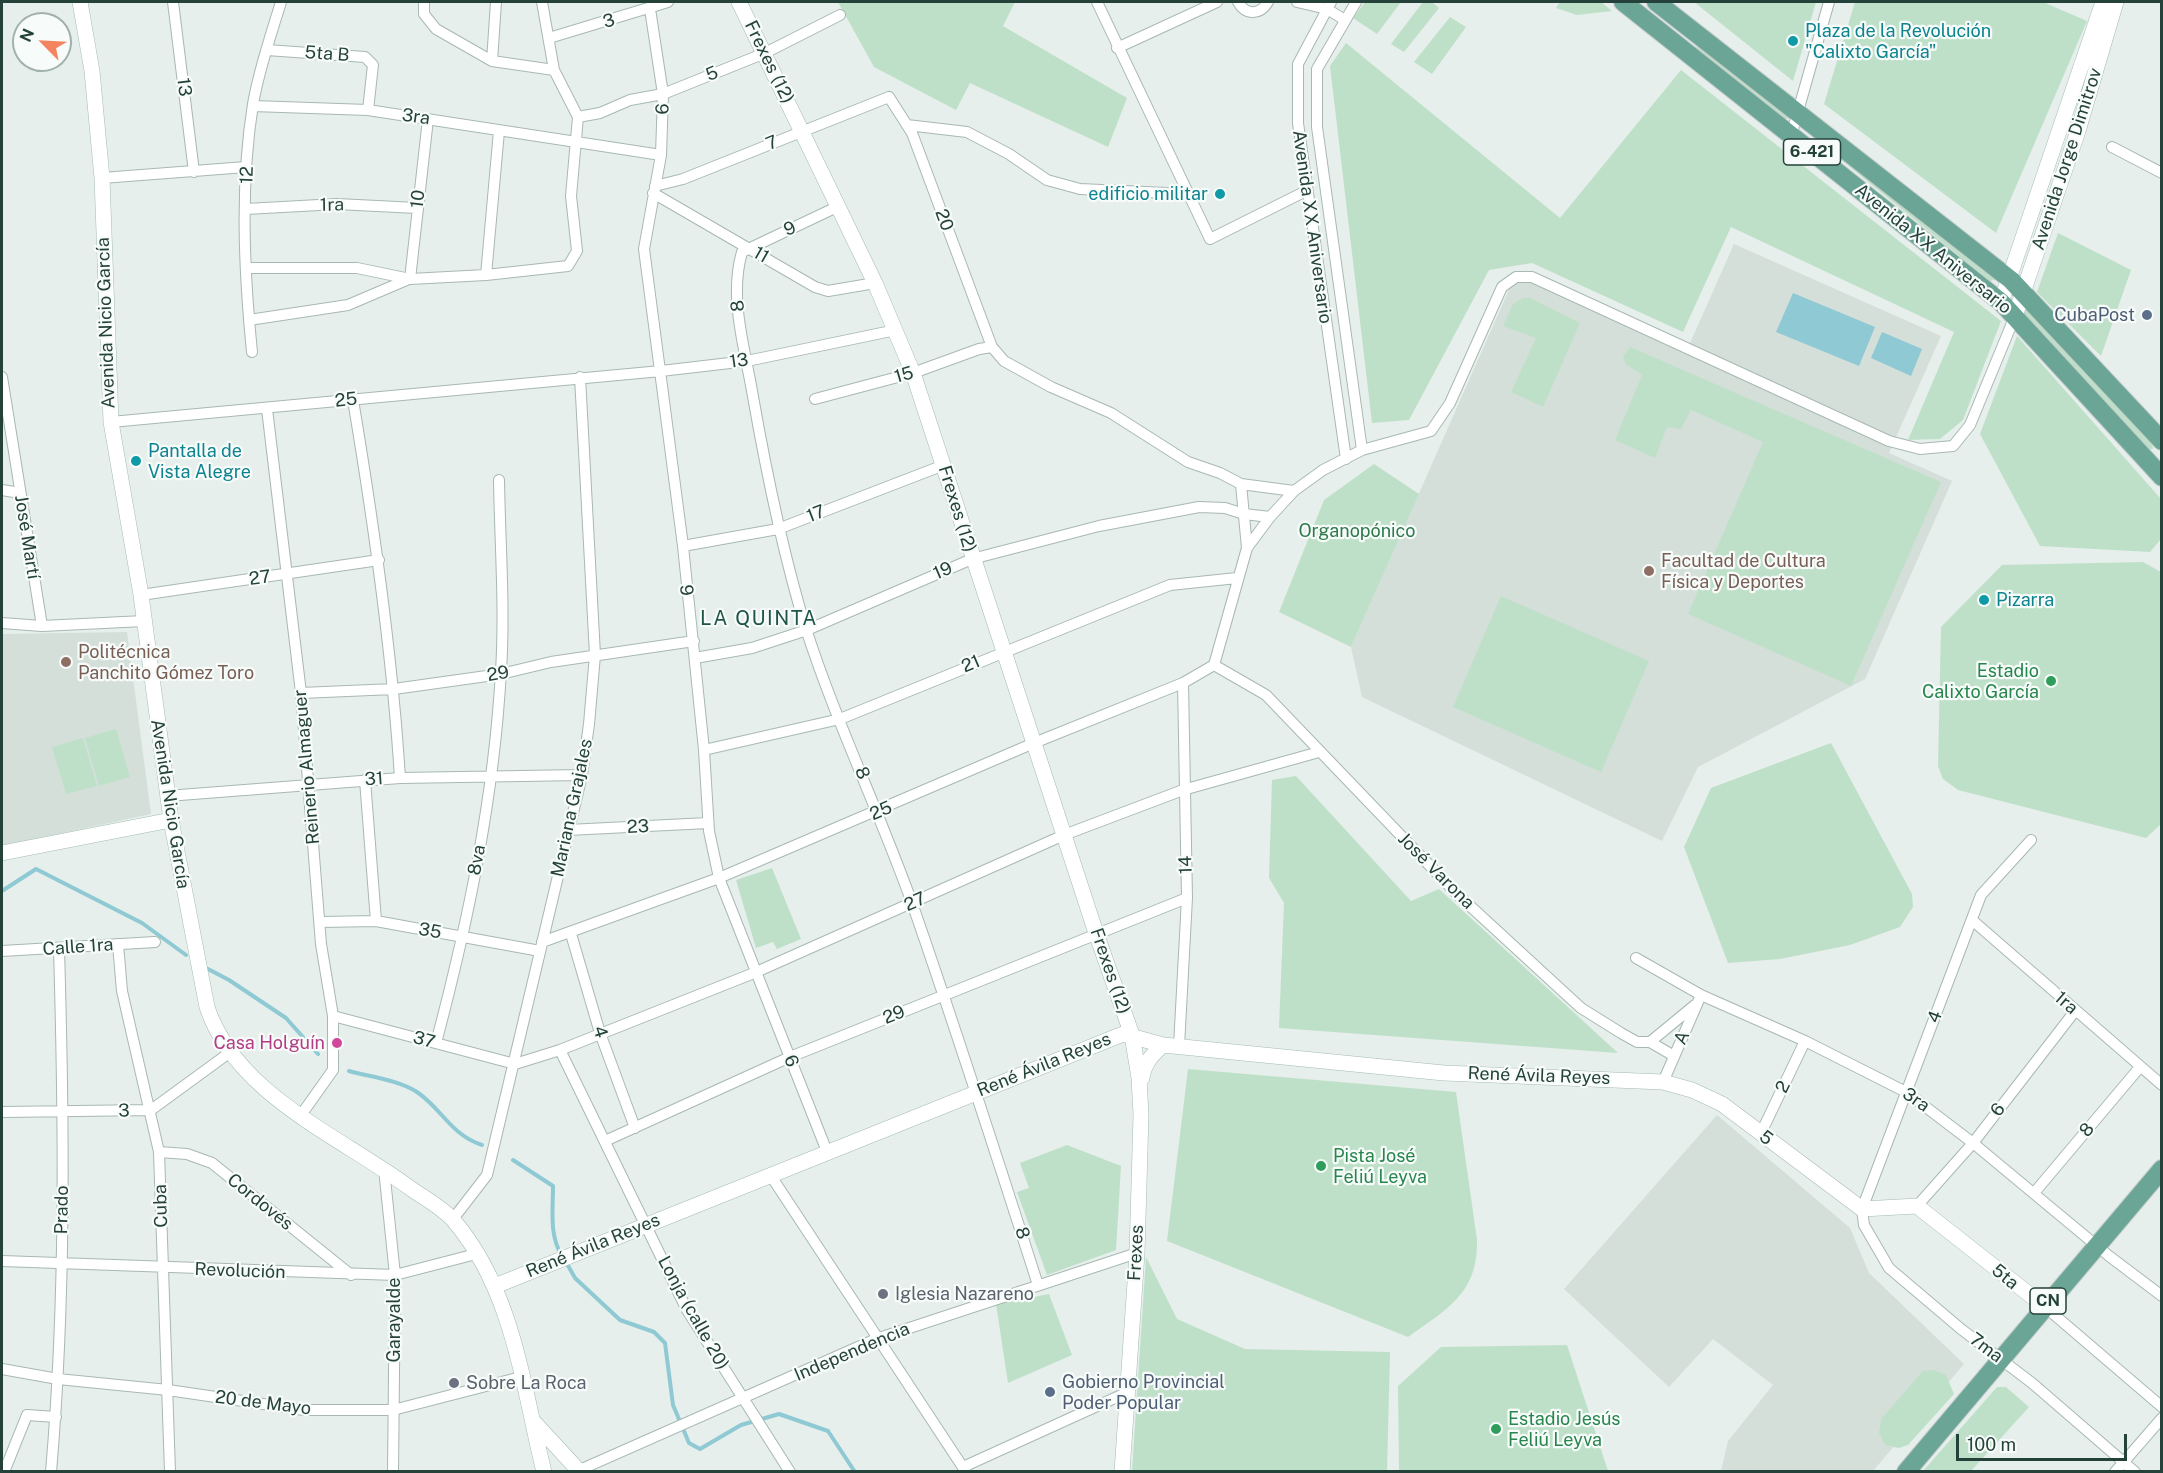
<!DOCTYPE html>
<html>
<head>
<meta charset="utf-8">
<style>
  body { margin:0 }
  #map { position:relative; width:2163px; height:1473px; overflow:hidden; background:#e6efeb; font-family:"Public Sans",sans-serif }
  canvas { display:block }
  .frame { position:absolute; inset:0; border:3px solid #24423a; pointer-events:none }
  .north { position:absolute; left:12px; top:12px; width:60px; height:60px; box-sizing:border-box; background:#f7fbf9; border:2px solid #a3b1ad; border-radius:50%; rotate:294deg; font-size:16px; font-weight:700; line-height:24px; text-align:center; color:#24423a }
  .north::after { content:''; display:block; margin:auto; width:21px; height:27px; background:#f4845f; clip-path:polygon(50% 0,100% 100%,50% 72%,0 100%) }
  .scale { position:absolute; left:1956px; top:1434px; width:171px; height:27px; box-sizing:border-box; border:3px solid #24423a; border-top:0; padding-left:8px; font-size:18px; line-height:21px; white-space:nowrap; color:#24423a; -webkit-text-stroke:4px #f7fbf9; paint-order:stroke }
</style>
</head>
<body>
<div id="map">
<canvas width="2163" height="1473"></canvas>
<div class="frame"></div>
<div class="north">N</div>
<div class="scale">100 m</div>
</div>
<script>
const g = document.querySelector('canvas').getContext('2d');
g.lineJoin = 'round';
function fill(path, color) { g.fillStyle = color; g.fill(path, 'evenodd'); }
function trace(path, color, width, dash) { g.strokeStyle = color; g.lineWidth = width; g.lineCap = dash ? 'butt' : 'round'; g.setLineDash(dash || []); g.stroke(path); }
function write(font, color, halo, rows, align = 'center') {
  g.font = font + ' "Public Sans",sans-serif'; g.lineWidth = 4.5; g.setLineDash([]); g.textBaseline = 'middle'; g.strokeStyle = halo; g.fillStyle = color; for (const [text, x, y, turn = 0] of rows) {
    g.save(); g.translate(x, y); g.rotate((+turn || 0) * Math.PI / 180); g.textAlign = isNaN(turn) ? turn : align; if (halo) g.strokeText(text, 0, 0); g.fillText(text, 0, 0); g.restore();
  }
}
const built = new Path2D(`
  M1734,244l207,92 -52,117 63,28 -87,198 -167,88 -36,74 -300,-144 -11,-50 165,-373 171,76z
  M127,632l24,182 -149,32v-212z
  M1717,1115l133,113 19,45 95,91 -91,107h-152l7,-30 45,-56 -60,-46 -44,48 -105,-98z`);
const green = new Path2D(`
  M838,2h177l-12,24 124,72 -19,49 -138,-64 -14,27 -82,-43z
  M1365,2h36l-24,32 -24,-16z
  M1423,2h9l7,6 -35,44 -13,-8z
  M1560,2h41l11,9 -35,4 -21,-7z
  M1694,2h122l-23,79z
  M1855,2h188l44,19 -91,212 -172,-129z
  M1450,17l16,10 -34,47 -18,-12z
  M1346,43l214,175 121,-148 320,251 -38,99 -23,19 -32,1 46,-108 -223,-105 -48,105 -151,-69 -43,7 -80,150 -37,3 -42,-357z
  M1697,46h7l86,72 -7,1 -87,-68z
  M1814,132l183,147 -7,2 -177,-144z
  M2058,233l73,37 -30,86 -64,-64z
  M1523,298h7l50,25 -37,84 -32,-15 25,-54 -33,-12 10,-22z
  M2025,310h4l123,133 1,6h-8l-122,-135z
  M2017,336l144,163v40l-11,13 -110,-6 -60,-112z
  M1630,347l311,135 -90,204 -163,-72 75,-172 -72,-32 -10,19 -14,-2 -12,31 -40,-18 27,-65 -16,-11 -3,-7z
  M1374,464l45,30 -68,153 -72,-35 45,-112z
  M2143,562l18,10v252l-15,14 -188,-48 -15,-11 -5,-13 3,-139 61,-62z
  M1501,596l148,65 -48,111 -148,-65z
  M116,729l14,48 -31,9 -14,-48z
  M83,738l14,48 -31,8 -14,-47z
  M1831,743l81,151 1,13 -13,20 -50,18 -70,14 -52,4 -44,-116 27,-59z
  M1296,776l115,125 28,-12 179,164 -339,-25 5,-125 -15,-25 3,-98z
  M772,868l29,71 -24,10 -4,-7 -17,6 -20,-68z
  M1188,1069l268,23 21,148c1,54 -30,69 -69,97l-241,-96z
  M1067,1145l54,21 -5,84 -69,25 -30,-83 12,-4 -9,-25z
  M1146,1257l31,62 68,30 145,3 -3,119h-255z
  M1049,1294l23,61 -64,28 -12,-79z
  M1567,1345l41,126h-209l-1,-85 43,-39z
  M1934,1370l12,5 8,19 -46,51 -9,3 -14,-3 -6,-12 2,-14 42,-48z
  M1997,1387h9l23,20 -58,64h-48z`);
const water = new Path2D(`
  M1793,293l82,34 -16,39 -83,-34z
  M1882,332l40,17 -11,27 -40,-18z`);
const stream = new Path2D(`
  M2,891l34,-22 106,54 44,32
  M208,969l21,11 57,38 32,36
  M349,1071c22,6 49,9 68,21 25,17 34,43 65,53
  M513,1160l40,26c0,23 -4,50 9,70
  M566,1262l9,16 45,42 34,12 11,11 8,62 16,38 11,6 41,-24 38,-11 49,17 27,41`);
const street = new Path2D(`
  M173,2l21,170
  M424,2v12l12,15 56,32 62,9
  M1097,2l113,237 96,-48
  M1238,2c8,14 22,13 30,0
  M1297,2l30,7 18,11
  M1331,2l-33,62v59l48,336
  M1356,2l-39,67v58l45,323
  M650,9l13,85 -2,61 -17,94 39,297 21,204 5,81 10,47 109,276
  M549,38l119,-36
  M1117,48l100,-46
  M267,50l98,7 8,8 -5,45
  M492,61l4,-59
  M253,106l115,4 293,45
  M578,117l22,-4 30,-13 33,-6 102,-41 75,-38
  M907,125l60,7 42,22 38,26 33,9 87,4
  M1791,136l38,-134
  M2112,147l50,26
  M102,178l144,-11
  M655,186l28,-7 206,-82 23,36 80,214 12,14 47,26 60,26 77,49 32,11 21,11 53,7
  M653,193l162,94 13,4 47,-8
  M839,206l-97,46c-13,45 2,93 10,139 14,80 30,160 54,238 30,93 73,182 106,274 44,126 85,254 126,382
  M246,209l91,-5 80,4
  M246,268h111l53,11 76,-4 82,-9 9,-15 -6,-55 7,-79 -24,-47 -12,-68
  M486,275l13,-144
  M410,279l18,-160
  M249,320l99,-15 61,-26
  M252,352c-8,-81 -12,-167 1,-248 6,-35 18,-69 28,-102
  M2,377l40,249
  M815,399l98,-26 66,-24 13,-2
  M353,400c21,125 39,250 47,378
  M267,409l34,284 20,251 12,72v54l-32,45
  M111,422l550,-51 86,-10 149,-31
  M1241,484l6,64
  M2,490l18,3
  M683,546l95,-17 166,-64
  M141,595l238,-35
  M2,623l40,3 102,-5
  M695,658l57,-10 55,-18 165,-71 127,-33 100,-19 26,1 19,6 26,3
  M1214,665l33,-117 23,-31 24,-26 29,-21 39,-20 69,-19 19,-28 52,-116 14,-10h16l357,164 31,8 33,-3 17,-21 45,-109
  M1214,665l52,30 191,199 124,114 40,25 16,9h13l24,14
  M301,693l93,-4 107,-15 50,-12 143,-21
  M704,750l136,-31 330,-134 67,-7
  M365,780l11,141
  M167,796l233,-18 182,-3
  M568,830l140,-7
  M2031,840l-50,55 -119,314 2,16 25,43 72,61 71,54 103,89
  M1972,920l190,165
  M320,922l56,-1 164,30
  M571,934l29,99 35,95
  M542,942l177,-64 315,-135 149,-60 31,-18
  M118,944l4,47 37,161 11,320
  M2,951l153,-9
  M1636,958l65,37 104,46 101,51 67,51 136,113 53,40
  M333,1016l182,48 45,-14 194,-77 310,-138 119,-45 136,-38
  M1650,1042l45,-37
  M436,1043c32,-121 58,-245 65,-372 4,-63 -1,-127 -2,-191
  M1179,1046l8,-148 -4,-215
  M560,1050l127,260 103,162
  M1663,1082l38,-87
  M2,1112l149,-2 78,-57
  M1761,1133l44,-92
  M605,1141l185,-84 397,-159
  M159,1152l28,2 25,9 139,112
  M384,1169l11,106 -2,197
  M771,1176l195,296
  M2034,1193l106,-126
  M1917,1206l56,-63 102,-132
  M453,1219l34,-44 95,-400 7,-51 6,-69 -15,-278
  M2,1261l393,14 81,-21
  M2044,1306l118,101
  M2,1369l56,10 110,11 136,20h89l128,-33
  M963,1467l165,-75
  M4,1472l23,-57 29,2
  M51,1472c15,-175 13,-349 8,-524
  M575,1472l301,-133 261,-86
  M2115,1472l47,-54`);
const secondary = new Path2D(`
  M80,2l12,69 10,107 9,244 30,173 30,225 36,187c29,88 133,129 203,181 14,10 33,20 44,33 59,69 69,166 90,251
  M739,2l136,281 38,90 183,560 36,102 7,43 2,37 -4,138 -15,219
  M2001,302l102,-300
  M2015,316l63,-185 38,-129
  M2,853l169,-33
  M1142,1078c2,-15 10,-23 21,-33
  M495,1286l628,-252 40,11 281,28 219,9 29,8 30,14 140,105 55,-3 127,100
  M533,1421l47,51`);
const primary = new Path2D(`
  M1623,2l378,300 161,175
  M1656,2l355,278 151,161
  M1906,1472l256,-303`);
const markers = [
  [1793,41,6,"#0f9aa8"],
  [1220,194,6,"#0f9aa8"],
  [2147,315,6,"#5c6f8a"],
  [136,461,6,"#0f9aa8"],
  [1649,571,6,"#8d6e63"],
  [1984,600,6,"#0f9aa8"],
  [66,662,6,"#8d6e63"],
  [2051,681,6,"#2e9e5b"],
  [337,1043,6,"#d1479c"],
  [1321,1166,6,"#2e9e5b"],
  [883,1294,6,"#6b7280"],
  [454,1383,6,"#6b7280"],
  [1050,1392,6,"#5c6f8a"],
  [1496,1429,6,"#2e9e5b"]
];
const shields = [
  [1812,152,57],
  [2048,1301,36]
];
const shieldNames = [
  ["6-421",1812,152],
  ["CN",2048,1301]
];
const streetNames = [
  ["3",609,21,-16],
  ["5ta B",327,54,4],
  ["Frexes (12)",769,62,64],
  ["5",712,74,-22],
  ["13",184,87,83],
  ["6",663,109,-88],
  ["3ra",416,117,8],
  ["7",772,143,-22],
  ["Avenida Jorge Dimitrov",2067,159,-72],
  ["12",247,175,-88],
  ["10",418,199,-83],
  ["1ra",332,205,-1],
  ["20",944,220,70],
  ["Avenida XX Aniversario",1312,227,82],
  ["9",790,229,-24],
  ["Avenida XX Aniversario",1933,249,39],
  ["11",761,255,30],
  ["8",738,306,-97],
  ["Avenida Nicio García",106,323,-92],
  ["13",739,361,-8],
  ["15",904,375,-16],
  ["25",346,400,-6],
  ["Frexes (12)",957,509,73],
  ["17",816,514,-21],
  ["José Martí",27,537,81],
  ["19",943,571,-23],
  ["27",260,578,-8],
  ["6",688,590,-96],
  ["21",971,664,-23],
  ["29",498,674,-10],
  ["Reinerio Almaguer",307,767,-95],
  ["8",862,773,68],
  ["31",374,779,-4],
  ["Avenida Nicio García",170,804,81],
  ["Mariana Grajales",572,808,-78],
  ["25",881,811,-23],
  ["23",638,827,-3],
  ["8va",477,860,-80],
  ["14",1186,865,-92],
  ["José Varona",1436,871,45],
  ["27",915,902,-24],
  ["35",430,931,10],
  ["Calle 1ra",78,947,-4],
  ["Frexes (12)",1110,971,71],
  ["1ra",2066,1003,41],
  ["29",894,1015,-22],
  ["4",1935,1017,-69],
  ["4",600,1032,72],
  ["A",1682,1038,-66],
  ["37",424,1040,15],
  ["6",791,1061,68],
  ["René Ávila Reyes",1044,1065,-22],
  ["René Ávila Reyes",1539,1076,2],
  ["2",1783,1087,-64],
  ["3ra",1916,1100,35],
  ["6",1998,1110,-52],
  ["3",124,1111,-2],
  ["8",2087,1130,-50],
  ["5",1766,1138,37],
  ["Cordovés",260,1202,39],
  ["Cuba",161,1206,-92],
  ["Prado",62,1210,-89],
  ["8",1022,1233,72],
  ["René Ávila Reyes",593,1246,-22],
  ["Frexes",1136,1253,-87],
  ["Revolución",240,1271,2],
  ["5ta",2005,1277,39],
  ["Lonja (calle 20)",693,1313,61],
  ["Garayalde",394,1320,-90],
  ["7ma",1986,1348,37],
  ["Independencia",852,1352,-23],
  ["20 de Mayo",263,1403,7]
];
const cultureNames = [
  ["Plaza de la Revolución",1805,31],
  ["\"Calixto García\"",1805,52],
  ["edificio militar",1208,194,"right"],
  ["Pantalla de",148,451],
  ["Vista Alegre",148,472],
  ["Pizarra",1996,600]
];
const serviceNames = [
  ["CubaPost",2135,315],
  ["Gobierno Provincial",1062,1382,"left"],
  ["Poder Popular",1062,1403,"left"]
];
const parkNames = [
  ["Organopónico",1357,531]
];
const educationNames = [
  ["Facultad de Cultura",1661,561],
  ["Física y Deportes",1661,582],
  ["Politécnica",78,652],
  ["Panchito Gómez Toro",78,673]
];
const leisureNames = [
  ["Estadio",2039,671,"right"],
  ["Calixto García",2039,692,"right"],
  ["Pista José",1333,1156],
  ["Feliú Leyva",1333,1177],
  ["Estadio Jesús",1508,1419],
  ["Feliú Leyva",1508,1440]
];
const hotelNames = [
  ["Casa Holguín",325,1043]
];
const worshipNames = [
  ["Iglesia Nazareno",895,1294],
  ["Sobre La Roca",466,1383]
];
const neighbourhoodNames = [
  ["LA QUINTA",759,619]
];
fill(built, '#d4dfda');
fill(green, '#bfe0c8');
fill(water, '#8ec9d4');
trace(stream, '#8ec9d4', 4);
trace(street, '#a8b8b2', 12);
trace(secondary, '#a4bbb3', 16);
trace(primary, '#c2cac8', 20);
trace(street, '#fff', 10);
trace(secondary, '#fff', 15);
trace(primary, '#6aa596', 18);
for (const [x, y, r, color] of markers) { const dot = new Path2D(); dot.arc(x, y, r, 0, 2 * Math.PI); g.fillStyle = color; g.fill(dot); trace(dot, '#f7fbf9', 2); }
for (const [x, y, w] of shields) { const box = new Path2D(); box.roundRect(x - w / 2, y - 13, w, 26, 4.5); g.fillStyle = '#f7fbf9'; g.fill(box); trace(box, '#24423a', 1.5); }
write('bold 16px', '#24423a', null, shieldNames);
write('18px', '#24423a', '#f7fbf9', streetNames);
write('18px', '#0d838f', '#f7fbf9', cultureNames, 'left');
write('18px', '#4e5e75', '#f7fbf9', serviceNames, 'right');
write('18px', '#2d7a4b', '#f7fbf9', parkNames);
write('18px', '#785e54', '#f7fbf9', educationNames, 'left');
write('18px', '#27864d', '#f7fbf9', leisureNames, 'left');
write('18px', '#b23c85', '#f7fbf9', hotelNames, 'right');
write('18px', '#5b616d', '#f7fbf9', worshipNames, 'left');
g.letterSpacing = '1.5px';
write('20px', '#1f5548', '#f7fbf9', neighbourhoodNames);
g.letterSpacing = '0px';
</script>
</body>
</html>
